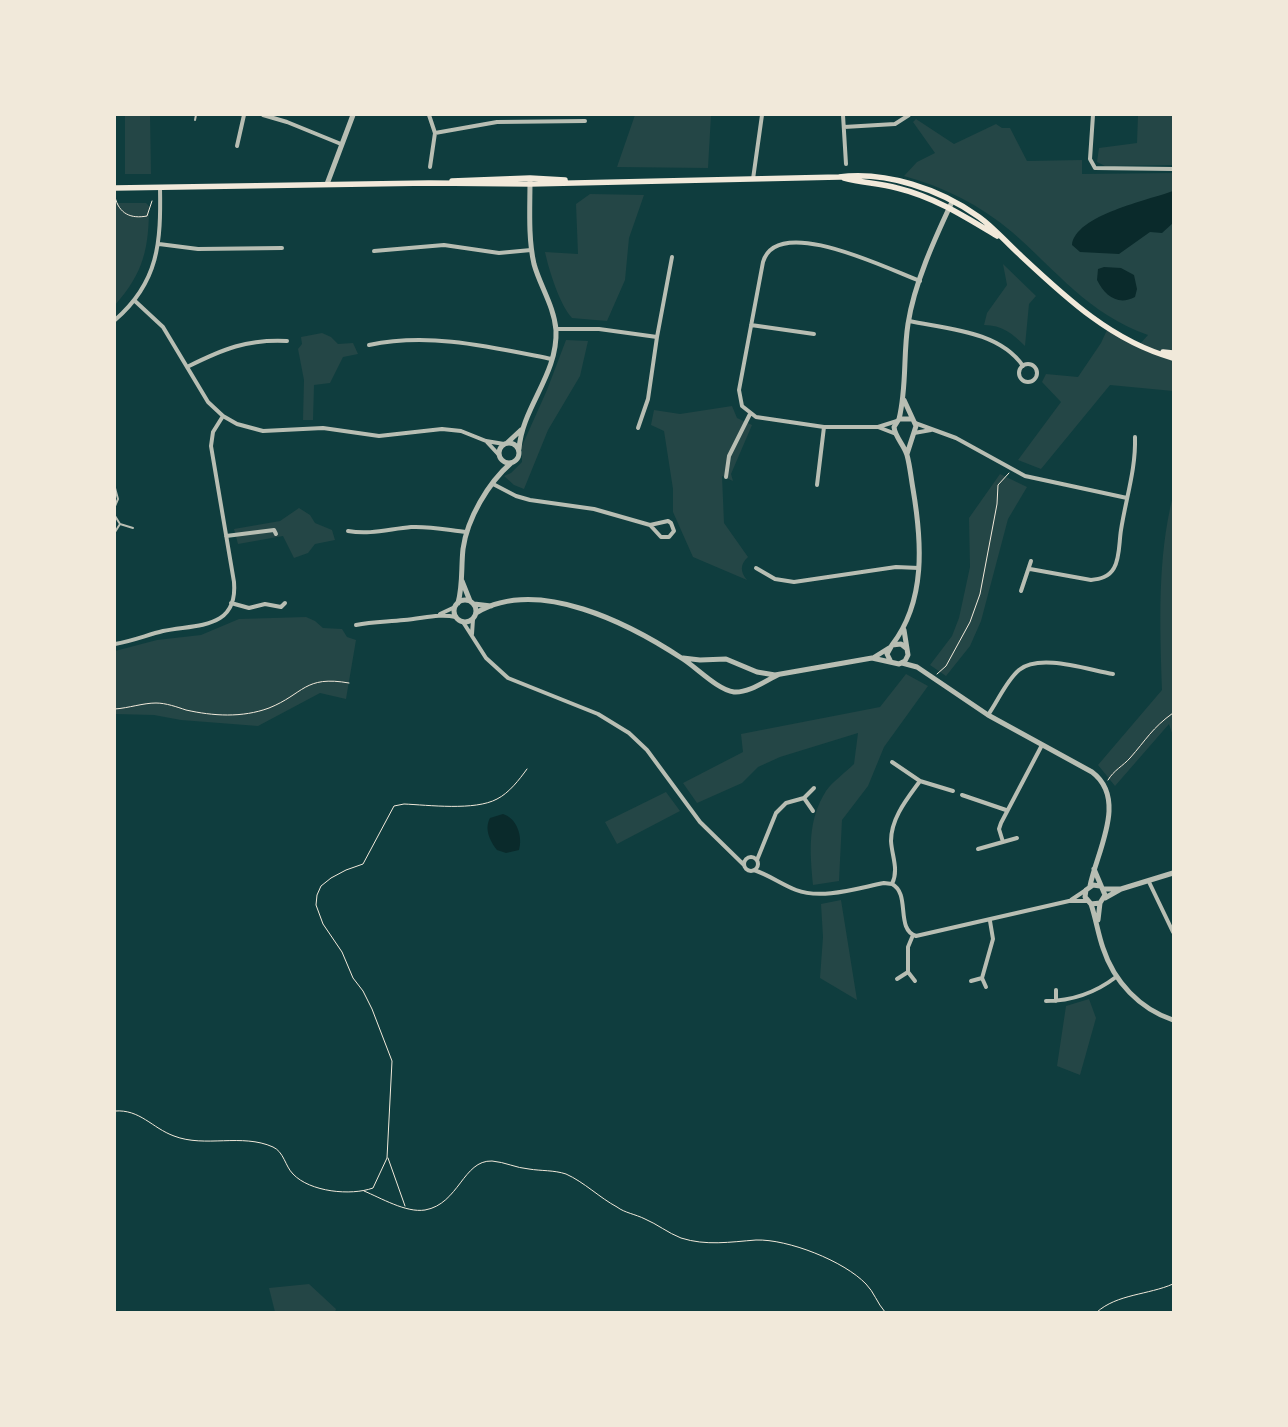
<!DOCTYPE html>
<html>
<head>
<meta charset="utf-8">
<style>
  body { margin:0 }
  #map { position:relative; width:1288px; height:1427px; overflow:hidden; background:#0f3d3e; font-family:"Varela Round",sans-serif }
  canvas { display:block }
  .frame { position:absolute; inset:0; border:116px solid #f1e9da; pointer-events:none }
</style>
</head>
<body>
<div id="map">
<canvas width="1288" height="1427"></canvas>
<div class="frame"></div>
</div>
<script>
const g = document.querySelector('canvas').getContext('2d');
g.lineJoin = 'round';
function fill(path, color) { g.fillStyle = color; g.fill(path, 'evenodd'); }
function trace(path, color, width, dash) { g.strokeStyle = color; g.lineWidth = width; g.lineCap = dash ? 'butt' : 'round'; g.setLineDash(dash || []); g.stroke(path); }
const green = new Path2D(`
  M125,115h25l1,59h-26z
  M635,115h76l-3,53 -91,-1z
  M1138,115h35v50l-68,1 -8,-4 2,-14 38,-5z
  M916,119l38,25 42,-20 6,4h8l17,33 55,-1v14l91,-1v218l-63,-6 -69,84 -23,-9 43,-58 -19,-20 4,-8 32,3 23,-34 6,-13 32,15 9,-10c-61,-22 -90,-63 -136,-103 -32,-27 -68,-45 -108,-56l13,-14 18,-9 -22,-31z
  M590,194l54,1 -15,43 -4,42 -18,41 -35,-3c-12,-13 -23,-47 -27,-66l33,2 -2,-50z
  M115,203h31l3,3c0,41 -5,67 -34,99z
  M1003,264l33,32 -7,8 -4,42c-12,-12 -23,-21 -41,-21l3,-12 20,-28z
  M322,333l9,4 7,7 15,-1 5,11 -15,3 -13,26 -16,2 -1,35h-10l1,-40 -6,-31 4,-5 -1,-7z
  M566,340l22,1 -8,35 -32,54 -24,59 -10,-4 -10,-9 7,-3 11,-11v-16l25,-56z
  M732,406l5,12 15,7 -21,49 2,7 -11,-5 2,47 24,34c-8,7 -8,15 -1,23l-54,-23 -20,-45v-23l-9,-58 -13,-6 3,-15 26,4z
  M1000,474l27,13 -19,32 -27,102 -11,25 -24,30 -16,-11 22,-29 7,-18 11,-51 -1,-49z
  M1173,496v240l-4,-12 -54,62 -17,-21 64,-75c-2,-64 -5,-131 11,-194z
  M299,508l11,7 5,8 17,7 3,10 -20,4 -7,9 -14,5 -11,-22 -45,8 -4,-15 46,-8z
  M306,617l9,4 8,7 19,1 5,8 9,3 -10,59 -26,-6 -62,33 -77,-6 -27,-5 -39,-1v-63l42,-11 44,-5 38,-16z
  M906,674l22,12 -44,61 -16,39 -26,34 -3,61 -26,4c-3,-33 -6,-64 13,-94 7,-10 19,-18 28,-27l4,-31 -78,24 -22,10 -16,16 -45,20 -14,-20 60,-31 -2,-18 139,-27z
  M666,792l14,19 -63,33 -12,-22z
  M841,900l16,100 -37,-22 3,-41 -2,-33z
  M1089,999l7,19 -16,57 -23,-9 9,-60z
  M309,1284l27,25 -1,3h-60l-6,-24z`);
const water = new Path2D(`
  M1173,191v32l-11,10 -12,-1 -31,22 -39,-2 -8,-7c3,-30 77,-45 101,-54z
  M1104,267l17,1 13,7 3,14 -2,8c-17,9 -30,-1 -38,-17l1,-11z
  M503,814c14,4 20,23 16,36l-13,3 -9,-3c-7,-9 -13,-21 -7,-32z`);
const path = new Path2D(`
  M115,197c4,17 16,22 32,19l5,-15
  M937,674l9,-8 24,-44 10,-28 17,-90 1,-19 11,-12
  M115,709c14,-1 28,-6 41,-6 10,0 21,4 30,7 27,6 56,8 83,-2 35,-14 35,-33 80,-25
  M1108,780c6,-10 15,-14 22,-22 16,-18 22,-30 43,-45
  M115,1111c25,-2 37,17 59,25 31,12 68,-3 99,11 11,5 12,19 20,27 17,18 58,22 80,14l14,-30 5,-97 -20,-52 -9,-18 -10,-13 -11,-26 -19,-28 -7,-19 1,-10 4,-9 10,-8 15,-8 17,-6 31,-58 10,-2c24,1 71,7 93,-5 12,-6 22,-19 30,-30
  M388,1158l17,48
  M364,1191c17,7 42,22 61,19 34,-6 38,-50 67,-49 13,1 24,7 37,8 12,2 25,1 37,5 18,8 34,24 51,33 8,6 18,7 28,12 12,5 23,14 36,19 25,8 49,4 75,2 32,-1 88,21 110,44 8,8 11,19 19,28
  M1097,1312c20,-18 51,-17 76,-28`);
const service = new Path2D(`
  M195,120l1,-5
  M115,488l3,11 -3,7
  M115,516l5,8
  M115,532l5,-8 13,4`);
const minor = new Path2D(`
  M263,115l24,7 54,22
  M429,115l6,18 -5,34
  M843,115l3,49
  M1093,115l-3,44 5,9 78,1
  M844,127l51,-3 14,-9
  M435,133l62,-11 88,-1
  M237,146l7,-31
  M753,179l9,-64
  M159,244l39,5 84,-1
  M374,251l70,-6 55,8 32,-3
  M135,301l28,26 45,75 15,14 14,8 26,7 60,-3 56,8 63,-7 19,2 25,10 18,3
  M115,320c44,-38 46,-78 45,-133
  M909,321c38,8 90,10 114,45
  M751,325l63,9
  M556,329h43l58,8
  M369,345c61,-13 122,2 183,14
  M1019 373a9 9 0 1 1 18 0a9 9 0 1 1-18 0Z
  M187,367c36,-18 60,-28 100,-26
  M915,423l41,15 69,38 102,22
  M878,427l19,-6
  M638,428l10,-29 9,-62 15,-80
  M914,433l17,-3
  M896,434l-18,-7h-54l-68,-10 -14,-11 -3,-16 24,-128c14,-49 127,8 157,19
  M487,442l12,13
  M726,477l3,-21 21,-42
  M493,484l23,12 14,4 64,9 56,16 18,-4 3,2 3,8 -5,6h-8l-11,-12
  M817,485l7,-58
  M348,531c22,4 41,-2 63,-4 19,-1 37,3 56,5
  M226,536l48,-6 2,4
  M756,568l19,11 19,3 102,-15 23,1
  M1030,569l61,11c9,-1 18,-3 23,-12 6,-10 5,-26 7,-38 5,-32 15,-61 14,-93
  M1021,591l10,-30
  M231,603l18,5 16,-4 16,3 4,-4
  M440,614l15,-7
  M463,622l23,36 22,20 90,36 31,19 18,17 53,72 44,43
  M356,625c17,-4 32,-3 48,-5 18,-1 34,-7 52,-3
  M472,634l1,-15
  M115,644c17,-3 32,-9 48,-13 33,-7 75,-1 71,-49l-23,-136 2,-14 10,-16
  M988,715c10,-14 18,-34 31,-45 21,-17 69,0 94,4
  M892,762l28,19 33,10
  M962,795l44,15
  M813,811l-9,-13 10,-10
  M1003,842l-4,-13 2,-6 41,-78
  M978,849l39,-11
  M744 864a7 7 0 1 1 14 0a7 7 0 1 1-14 0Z
  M757,860l19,-47 10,-10 18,-5
  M754,870c15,5 27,14 42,20 26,10 62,-2 88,-7l8,1c19,10 3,45 24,52l153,-35h18
  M1149,882l24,50
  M892,884c7,-15 0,-27 -1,-43 0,-23 16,-42 29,-60
  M1071,900l15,-10
  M908,972v-25l5,-12
  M982,978l11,-39 -3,-18
  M897,979l11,-7 7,9
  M971,981l11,-3 4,9
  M1056,990v11
  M1046,1001c25,0 49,-8 70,-24`);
const tertiary = new Path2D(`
  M327,184l26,-69
  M904,400l12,26 -9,28
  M899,419c8,-32 4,-64 9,-95 6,-40 27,-86 44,-122
  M499 453a10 10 0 1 1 20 0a10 10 0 1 1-20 0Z
  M507,443l14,-13
  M519,449c3,-42 39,-74 37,-119 -2,-24 -16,-44 -22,-66 -6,-26 -4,-57 -4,-83
  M462,581l8,20
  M454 611a11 11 0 1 1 22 0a11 11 0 1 1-22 0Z
  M458,603c5,-18 3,-36 5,-54 4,-30 25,-66 48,-86
  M474,604l17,2
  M476,613c62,-37 154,11 207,46 14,9 35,31 51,33 16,1 32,-12 46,-18
  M892,645c34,-44 30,-103 21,-156 -2,-11 -3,-23 -6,-34 -3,-10 -12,-18 -13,-28l5,-8h12
  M683,658l17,2 26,-1 31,13 18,3 97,-17 27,6 6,-3 3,-6 -4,-25
  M873,658l16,-10
  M890,660l-3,-6 5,-9 9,-1 5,4
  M902,663l15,4 71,48 104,57c36,27 5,79 -2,114
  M1094,869l11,26 -5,8 -9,1 -6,-7 1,-7 7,-5 7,1
  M1103,889h18l52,-16
  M1105,898l16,-9
  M1091,904c5,15 7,30 12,44 11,34 37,61 70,72
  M1098,920l2,-17`);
const secondary = new Path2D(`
  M844,178c17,5 35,5 53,10 37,9 67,28 100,48
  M452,181l78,-3 35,2
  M115,188l314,-5 101,1 309,-7c47,-6 101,12 140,40 14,10 26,24 39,36 46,43 93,88 155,105
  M1163,352l10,1`);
fill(green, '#244646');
fill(water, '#0a2a2b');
trace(path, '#f1e9da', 1);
trace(service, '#b8beb3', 2);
trace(minor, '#b8beb3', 4);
trace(tertiary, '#b8beb3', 5);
trace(secondary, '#f1e9da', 5.5);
</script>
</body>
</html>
